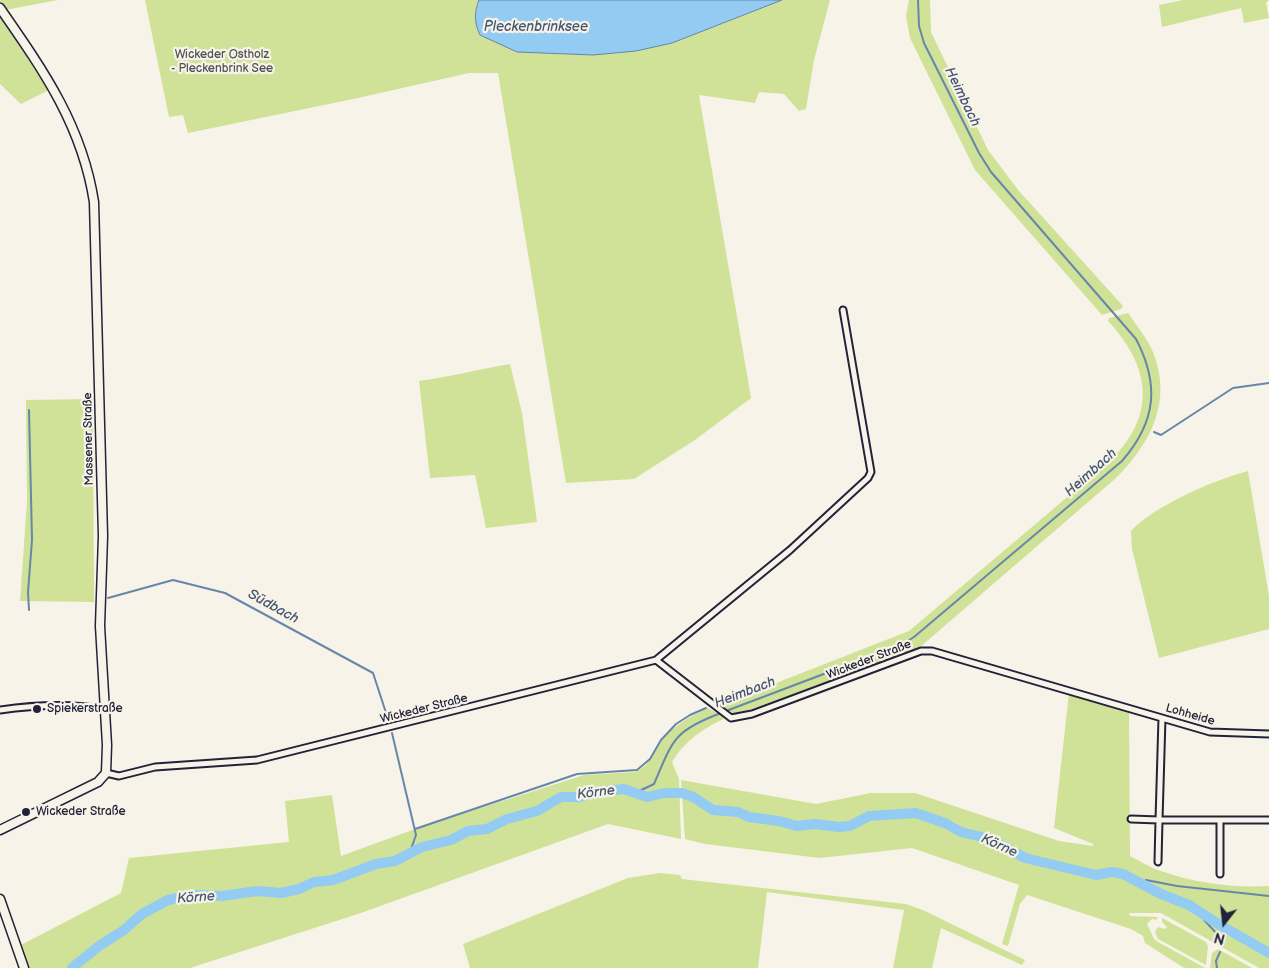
<!DOCTYPE html>
<html>
<head>
<meta charset="utf-8">
<style>
  body { margin:0 }
  #map { position:relative; width:1269px; height:968px; overflow:hidden; background:#f7f3e8; font-family:"Balsamiq Sans",sans-serif }
  canvas { display:block }
  .north { position:absolute; left:1199px; top:898px; width:50px; height:50px; -webkit-text-stroke:4px #f7f3e8; paint-order:stroke; rotate:196deg; font-size:14px; font-weight:700; line-height:20px; text-align:center; color:#22223b }
  .north::after { content:''; display:block; margin:auto; width:18px; height:22px; background:#22223b; clip-path:polygon(50% 0,100% 100%,50% 72%,0 100%) }
</style>
</head>
<body>
<div id="map">
<canvas width="1269" height="968"></canvas>
<div class="north">N</div>
</div>
<script>
const g = document.querySelector('canvas').getContext('2d');
g.lineJoin = 'round';
function fill(path, color) { g.fillStyle = color; g.fill(path, 'evenodd'); }
function trace(path, color, width, dash) { g.strokeStyle = color; g.lineWidth = width; g.lineCap = dash ? 'butt' : 'round'; g.setLineDash(dash || []); g.stroke(path); }
function write(font, color, halo, rows, align = 'center') {
  g.font = font + ' "Balsamiq Sans",sans-serif'; g.lineWidth = 4.5; g.setLineDash([]); g.textBaseline = 'middle'; g.strokeStyle = halo; g.fillStyle = color; for (const [text, x, y, turn = 0] of rows) {
    g.save(); g.translate(x, y); g.rotate((+turn || 0) * Math.PI / 180); g.textAlign = isNaN(turn) ? turn : align; if (halo) g.strokeText(text, 0, 0); g.fillText(text, 0, 0); g.restore();
  }
}
const green = new Path2D(`
  M0,0h58l-58,11z
  M145,0h685l-16,60 -8,49 -7,2 -15,-17 -25,-2 -4,11 -56,-8 52,303 -56,42 -61,39 -68,4 -68,-410h-29l-111,25 -170,35 -5,-18 -14,2z
  M909,0h21l1,32 57,118 31,41 104,115 -2,3 -19,6 -127,-145 -65,-132 -4,-22z
  M1183,0h86l-3,3 3,15 -25,5 -3,-15 -79,19 -3,-22z
  M0,17l49,73 -28,14 -21,-20z
  M1128,313c9,13 19,25 25,39 20,50 -3,92 -37,126l-197,170 -184,67 -15,-10 189,-74 201,-170c47,-46 41,-94 -2,-140l1,-3z
  M510,364l12,49 15,109 -51,6 -11,-53 -45,3 -11,-97c31,-4 60,-12 91,-17z
  M93,399l1,203 -74,-1 7,-99 -1,-102z
  M1248,471l21,125v33l-110,29 -27,-109 -1,-18c23,-25 83,-51 117,-60z
  M1069,693l60,19 1,144c10,5 21,12 31,15 33,12 73,17 108,15v82h-10l-98,-55h-32l1,3 28,1 -2,3 -4,-1 -5,5 7,15 4,3 47,26h-21l-39,-25 -2,-7 -12,-7 -104,-34 -7,9 -12,42 -6,-2 17,-59 -107,-37 -92,10 -115,-14 -20,-5 -4,-59 135,24 55,-11h44l144,48 34,5v-2l-39,-16z
  M708,708l18,10c-21,9 -42,23 -54,44l7,17 2,60 -73,-15 -250,90 -168,54h-163l-8,-22 102,-53 8,-35 160,-16 -4,-41 47,-6 9,61 74,-27 169,-54 52,-3 10,-7 21,-32 21,-15z
  M660,873l20,2 2,4 224,25 19,7 100,49 -3,5 -81,-37 -9,40h-39l11,-58 -137,-18 -9,76h-288l-7,-24 165,-66z
  M1162,918l44,24 2,5 -2,18 -48,-26 -3,-7 3,-5 7,2 2,-2 -5,-5z
  M1218,949l34,19h-42l2,-15z`);
const water = new Path2D(`
  M479,0h303l-110,43 -36,8 -43,4 -76,-3 -37,-17c-6,-13 -6,-22 -1,-35z`);
const stream = new Path2D(`
  M1154,432l7,3 72,-47 36,-5
  M108,598l65,-18 52,13 148,80 16,49
  M29,610l-1,-18 4,-52 -3,-130
  M726,711l177,-67 11,-7 208,-176c34,-39 38,-76 14,-122l-145,-167 -12,-19 -55,-110 -5,-17 -1,-26
  M392,733l24,102 -6,17
  M635,793l19,-9c19,-44 19,-53 67,-71
  M415,829l162,-55 60,-4 13,-11 11,-19 15,-16 14,-9 16,-7
  M1146,880l31,6 92,10
  M1203,914l1,6 17,18v5
  M1217,968l-1,-7 4,-9`);
const river = new Path2D(`
  M72,968l27,-22 25,-16 18,-16 26,-14 24,-5 30,1 35,-5 24,2 18,-4 15,-7 19,-2 43,-16 19,-3 27,-14 29,-7 17,-9 19,-2 20,-10 30,-8 24,-14h18l18,-5 27,-3 23,8 17,-4h18l11,4 20,13 25,2 11,5 30,4 18,5 18,-2 24,3 11,-1 19,-10 47,-3 29,10 16,9 29,7 35,19 71,17 16,-3 11,2 38,20 28,11 31,20 49,28`);
const street = new Path2D(`
  M656,660l75,58 21,-4 169,-63h11l278,81 59,2
  M0,710c34,-5 72,-7 106,0
  M1162,718l-3,102h110
  M106,773l13,3 36,-9 102,-7 399,-100 134,-110 78,-72 3,-6 -28,-162
  M1131,819l28,1 -1,42
  M1220,820v54`);
const secondary = new Path2D(`
  M0,8c43,62 82,117 94,194l9,334 -3,90 7,119 -1,28 -8,9 -98,48
  M0,899l24,69`);
const markers = [
  [37,709,5,"#22223b"],
  [26,812,5,"#22223b"]
];
const parkNames = [
  ["Wickeder Ostholz",222,55],
  ["- Pleckenbrink See",222,69]
];
const streetNames = [
  ["Massener Straße",89,439,-91],
  ["Wickeder Straße",869,660,-21],
  ["Wickeder Straße",424,709,-14],
  ["Lohheide",1190,715,16]
];
const poiNames = [
  ["Spiekerstraße",47,709],
  ["Wickeder Straße",36,812]
];
const waterNames = [
  ["Pleckenbrinksee",536,27],
  ["Heimbach",962,97,64],
  ["Heimbach",1091,473,-42],
  ["Südbach",273,607,29],
  ["Heimbach",745,693,-21],
  ["Körne",596,793,-7],
  ["Körne",999,846,24],
  ["Körne",196,898,-4]
];
fill(green, '#cfe297');
fill(water, '#93cbf2');
trace(water, '#6687a9', 1);
trace(stream, '#6687a9', 2);
trace(river, '#93cbf2', 10);
trace(street, '#22223b', 9);
trace(secondary, '#22223b', 11);
trace(street, '#f7f3e8', 5);
trace(secondary, '#f7f3e8', 8);
for (const [x, y, r, color] of markers) { const dot = new Path2D(); dot.arc(x, y, r, 0, 2 * Math.PI); g.fillStyle = color; g.fill(dot); trace(dot, '#f7f3e8', 2); }
write('12px', '#4d5252', '#f7f3e8', parkNames);
write('12px', '#22223b', '#f7f3e8', streetNames);
write('12px', '#22223b', '#f7f3e8', poiNames, 'left');
write('italic 14px', '#445572', '#f7f3e8', waterNames);
</script>
</body>
</html>
